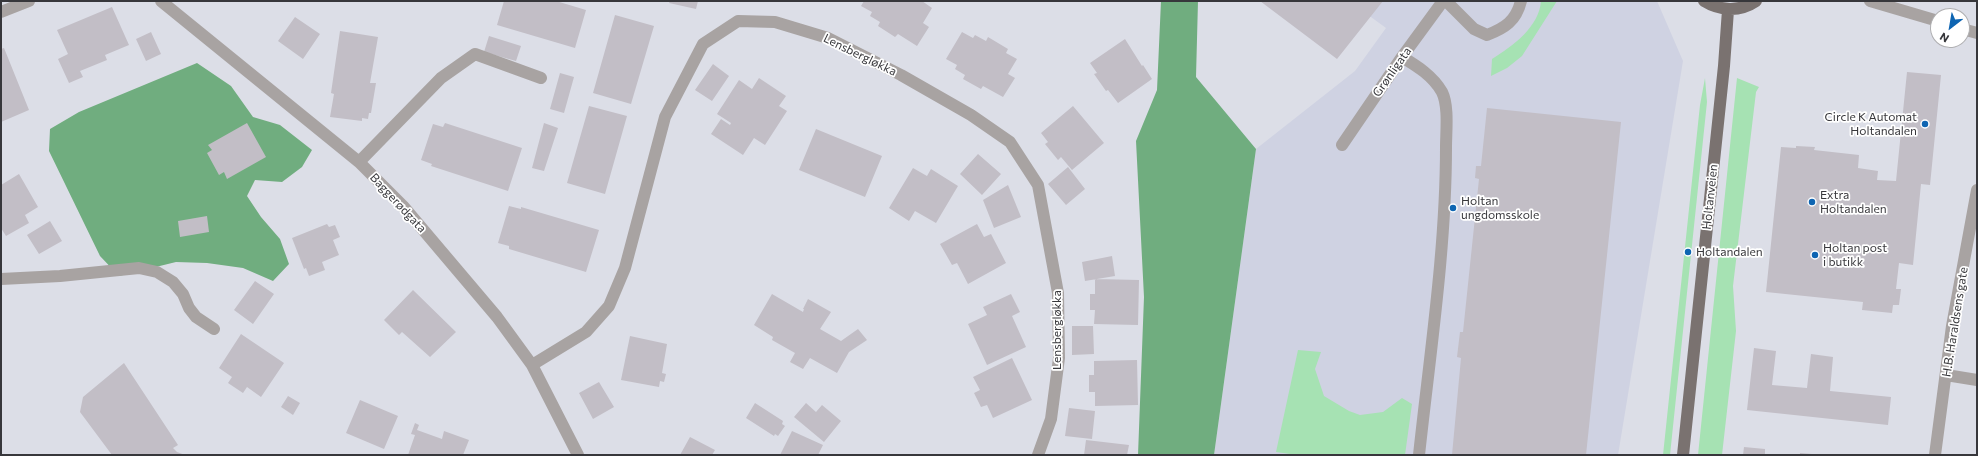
<!DOCTYPE html>
<html>
<head>
<meta charset="utf-8">
<style>
  body { margin:0 }
  #map { position:relative; width:1978px; height:456px; overflow:hidden; background:#dcdee7; font-family:Commissioner,sans-serif }
  canvas { display:block }
  .frame { position:absolute; inset:0; border:2px solid #37373b; pointer-events:none }
  .north { position:absolute; left:1930px; top:8px; width:40px; height:40px; box-sizing:border-box; background:#fff; border:1px solid #afafb1; border-radius:50%; rotate:211deg; font-size:11px; font-weight:700; line-height:16px; text-align:center; color:#37373b }
  .north::after { content:''; display:block; margin:auto; width:14px; height:18px; background:#0e65b2; clip-path:polygon(50% 0,100% 100%,50% 72%,0 100%) }
</style>
</head>
<body>
<div id="map">
<canvas width="1978" height="456"></canvas>
<div class="frame"></div>
<div class="north">N</div>
</div>
<script>
const g = document.querySelector('canvas').getContext('2d');
g.lineJoin = 'round';
function fill(path, color) { g.fillStyle = color; g.fill(path, 'evenodd'); }
function trace(path, color, width, dash) { g.strokeStyle = color; g.lineWidth = width; g.lineCap = dash ? 'butt' : 'round'; g.setLineDash(dash || []); g.stroke(path); }
function write(font, color, halo, rows, align = 'center') {
  g.font = font + ' Commissioner,sans-serif'; g.lineWidth = 3.5; g.setLineDash([]); g.textBaseline = 'middle'; g.strokeStyle = halo; g.fillStyle = color; for (const [text, x, y, turn = 0] of rows) {
    g.save(); g.translate(x, y); g.rotate((+turn || 0) * Math.PI / 180); g.textAlign = isNaN(turn) ? turn : align; if (halo) g.strokeText(text, 0, 0); g.fillText(text, 0, 0); g.restore();
  }
}
const built = new Path2D(`
  M1349,1h308l26,60 -65,394h-404l42,-306 99,-78 31,-43z`);
const green = new Path2D(`
  M1541,1h16l-35,55 -15,12 -16,8 1,-17c21,-13 47,-32 49,-58z
  M1705,78l2,24 -37,353h-7l37,-350z
  M1737,78l22,9 -3,5 -23,194 3,45 -14,124h-24z
  M1298,350l23,2 -6,17 9,27 25,15 11,4 23,-3 19,-14 10,6 -7,51h-115v-1l-14,-2z`);
const forest = new Path2D(`
  M1161,1h37l-2,76 60,72 -42,306h-76l6,-158 -8,-156 21,-51z
  M197,63l34,23 22,31 27,8 32,25 -10,17 -20,15 -27,-2 -8,16 14,21 19,22 9,25 -16,17 -30,-13 -36,-5 -31,-1 -57,14 -19,-20 -51,-105 1,-22 29,-17z`);
const building = new Path2D(`
  M504,1h52l30,9 -11,38 -78,-23z
  M670,1h28l-2,8 -27,-6z
  M864,1h58l10,7 -9,15 6,4 -12,19 -19,-12 -3,3 -17,-11 2,-4 -10,-6 2,-4 -11,-6z
  M1260,1h123l-46,58z
  M112,7l17,38 -24,10 2,5 -27,11 3,6 -14,6 -11,-24 10,-5 -11,-24z
  M615,15l39,11 -23,78 -38,-11z
  M295,17l25,17 -17,25 -25,-18z
  M340,31l38,6 -8,46h6l-5,30h-2l-1,6 -6,-1v3l-32,-4 4,-23 -3,-1z
  M151,32l10,22 -15,7 -10,-22z
  M962,32l11,6 2,-3 11,6 2,-4 20,12 -2,4 11,6 -9,15 7,4 -12,19 -20,-11 -2,3 -18,-10 2,-4 -10,-6 2,-4 -11,-6z
  M489,36l32,10 -5,15 -32,-9z
  M1125,39l17,27 1,-1 9,14 -34,24 -10,-13 -2,1 -12,-17 3,-1 -7,-10z
  M4,48l25,62 -28,12v-73z
  M713,64l16,12 -17,25 -17,-11z
  M1907,72l34,3 -11,110 -9,-1 -8,81 -14,-2 -3,26h5l-2,16h-6l-1,8 -30,-3 1,-8 -97,-10 15,-145 15,1v-2l19,1 -1,3 45,5 -1,13 20,3 -1,9 19,1z
  M560,73l14,4 -10,36 -14,-4z
  M759,78l27,18 -7,10 8,5 -22,34 -11,-7 -11,17 -32,-21 10,-15 9,6 1,-2 -14,-9 22,-34 13,9z
  M589,106l38,10 -22,78 -38,-11z
  M1073,106l31,37 -32,27 -11,-13 -3,3 -13,-16 3,-2 -7,-9z
  M1487,108l134,14 -35,333h-134l9,-97 -4,-1 3,-25h3l16,-153 -4,-1 1,-12h5z
  M247,123l19,34 -39,22 -3,-7 -5,3 -12,-22 5,-3 -4,-5z
  M445,123l77,25 -14,43 -77,-25 1,-2 -11,-4 12,-36 10,3z
  M544,123l14,5 -14,43 -12,-3z
  M816,129l66,27 -17,41 -66,-27z
  M978,154l23,20 -19,21 -22,-21z
  M1068,167l17,22 -19,16 -18,-21z
  M913,168l14,8 4,-7 27,17 -22,37 -21,-12 -6,10 -20,-13z
  M19,174l19,33 -13,8 4,8 -23,13 -5,-8v-43z
  M1008,185l13,32 -27,11 -11,-28z
  M509,206l12,3v-2l78,23 -13,42 -77,-23v-3l-11,-3z
  M207,216l2,16 -29,5 -2,-16z
  M50,221l12,20 -23,13 -12,-19z
  M327,224l2,3 6,-2 5,12 -7,3 6,15 -17,7 3,8 -16,6 -3,-8 -2,1 -12,-31z
  M977,224l7,13 7,-3 15,29 -38,21 -11,-21 -5,2 -12,-21z
  M1112,256l3,20 -30,5 -3,-19z
  M1095,279l44,1 -1,45 -44,-1 1,-14h-5v-16h5z
  M255,281l19,13 -21,30 -19,-14z
  M413,290l43,42 -26,25 -28,-25 -3,3 -15,-15z
  M772,294l31,18 1,-3h-1l5,-10 23,13 -11,17 21,12 17,-12 9,11 -18,12 -12,21 -27,-15 -7,11 -13,-7 5,-9 -23,-13 1,-3 -19,-12z
  M1011,294l9,18 -8,4 14,31 -39,18 -19,-41 19,-9 -4,-8z
  M1072,326h21l1,28 -22,1z
  M241,334l43,29 -23,34 -14,-10 -4,6 -15,-10 4,-6 -13,-9z
  M630,336l37,8 -5,29 4,1 -2,8 -4,-1 -1,6 -38,-7z
  M1754,348l22,3 -4,34 35,3 4,-34 22,3 -3,34 61,6 -3,28 -141,-15z
  M1012,358l20,42 -39,18 -6,-13 -6,2 -7,-14 6,-3 -7,-13z
  M1137,360l1,45 -43,1v-14h-6v-17h5v-14z
  M124,363l54,82 -5,3 4,4 8,3h-73l-32,-43 3,-15z
  M599,382l15,25 -21,12 -14,-26z
  M288,396l12,7 -7,12 -12,-8z
  M360,400l38,16 -14,33 -38,-16z
  M755,403l28,18 -1,3 3,2 -7,10 -3,-2 -1,2 -28,-18z
  M806,403l10,9 6,-7 19,16 -17,21 -30,-25z
  M1069,408l26,3 -3,28 -27,-3z
  M415,423l4,2 -2,5 25,9 2,-8 25,9 -6,15h-55l7,-20 -4,-1z
  M792,431l31,14 -5,10h-38z
  M690,437l25,13 -3,5h-32z
  M1086,440l43,5 -2,10h-43z
  M1744,447l21,2v6h-22z
  M1800,453l12,1v1h-12z`);
const minor = new Path2D(`
  M161,1l198,161 44,44 94,111 35,48 46,90
  M1446,1l28,28 13,6c18,-7 29,-14 34,-34
  M1870,1l68,20
  M1,12l28,-11
  M1962,29l15,4
  M1402,57c15,9 31,19 40,35 7,14 4,40 4,55 0,102 -16,206 -27,308
  M1342,145l60,-88 41,-56
  M359,162l82,-84 34,-24 66,24
  M1,279l59,-3 79,-8 18,4 16,10 10,12 6,14 7,9 18,12
  M532,365l54,-33 23,-26 16,-38 40,-151 38,-73 35,-23 37,1 53,16 73,37 70,40 39,27 28,43 20,108 1,65 -8,61 -13,36
  M1946,375l31,5
  M1935,455l17,-129 25,-136`);
const major = new Path2D(`
  M1704,1c16,10 36,11 52,0
  M1683,455l41,-389 4,-56`);
const markers = [
  [1925,124,4,"#0e65b2"],
  [1812,202,4,"#0e65b2"],
  [1453,208,4,"#0e65b2"],
  [1688,252,4,"#0e65b2"],
  [1815,255,4,"#0e65b2"]
];
const streetNames = [
  ["Lensbergløkka",860,55,26],
  ["Grønligata",1392,72,-55],
  ["Holtanveien",1710,197,-84],
  ["Baggerødgata",398,203,47],
  ["H.B. Haraldsens gate",1955,322,-81],
  ["Lensbergløkka",1057,330,-90]
];
const poiNames = [
  ["Circle K Automat",1917,117,"right"],
  ["Holtandalen",1917,131,"right"],
  ["Extra",1820,195],
  ["Holtandalen",1820,209],
  ["Holtan",1461,201],
  ["ungdomsskole",1461,215],
  ["Holtan post",1823,248],
  ["i butikk",1823,262],
  ["Holtandalen",1696,252]
];
fill(built, '#cfd2e2');
fill(green, '#a6e2b3');
fill(forest, '#70ad7f');
fill(building, '#c2bec6');
trace(minor, '#a8a3a2', 12);
trace(major, '#7a7270', 12);
for (const [x, y, r, color] of markers) { const dot = new Path2D(); dot.arc(x, y, r, 0, 2 * Math.PI); g.fillStyle = color; g.fill(dot); trace(dot, '#fff', 1.5); }
write('12px', '#37373b', '#fff', streetNames);
write('12px', '#37373b', '#fff', poiNames, 'left');
</script>
</body>
</html>
